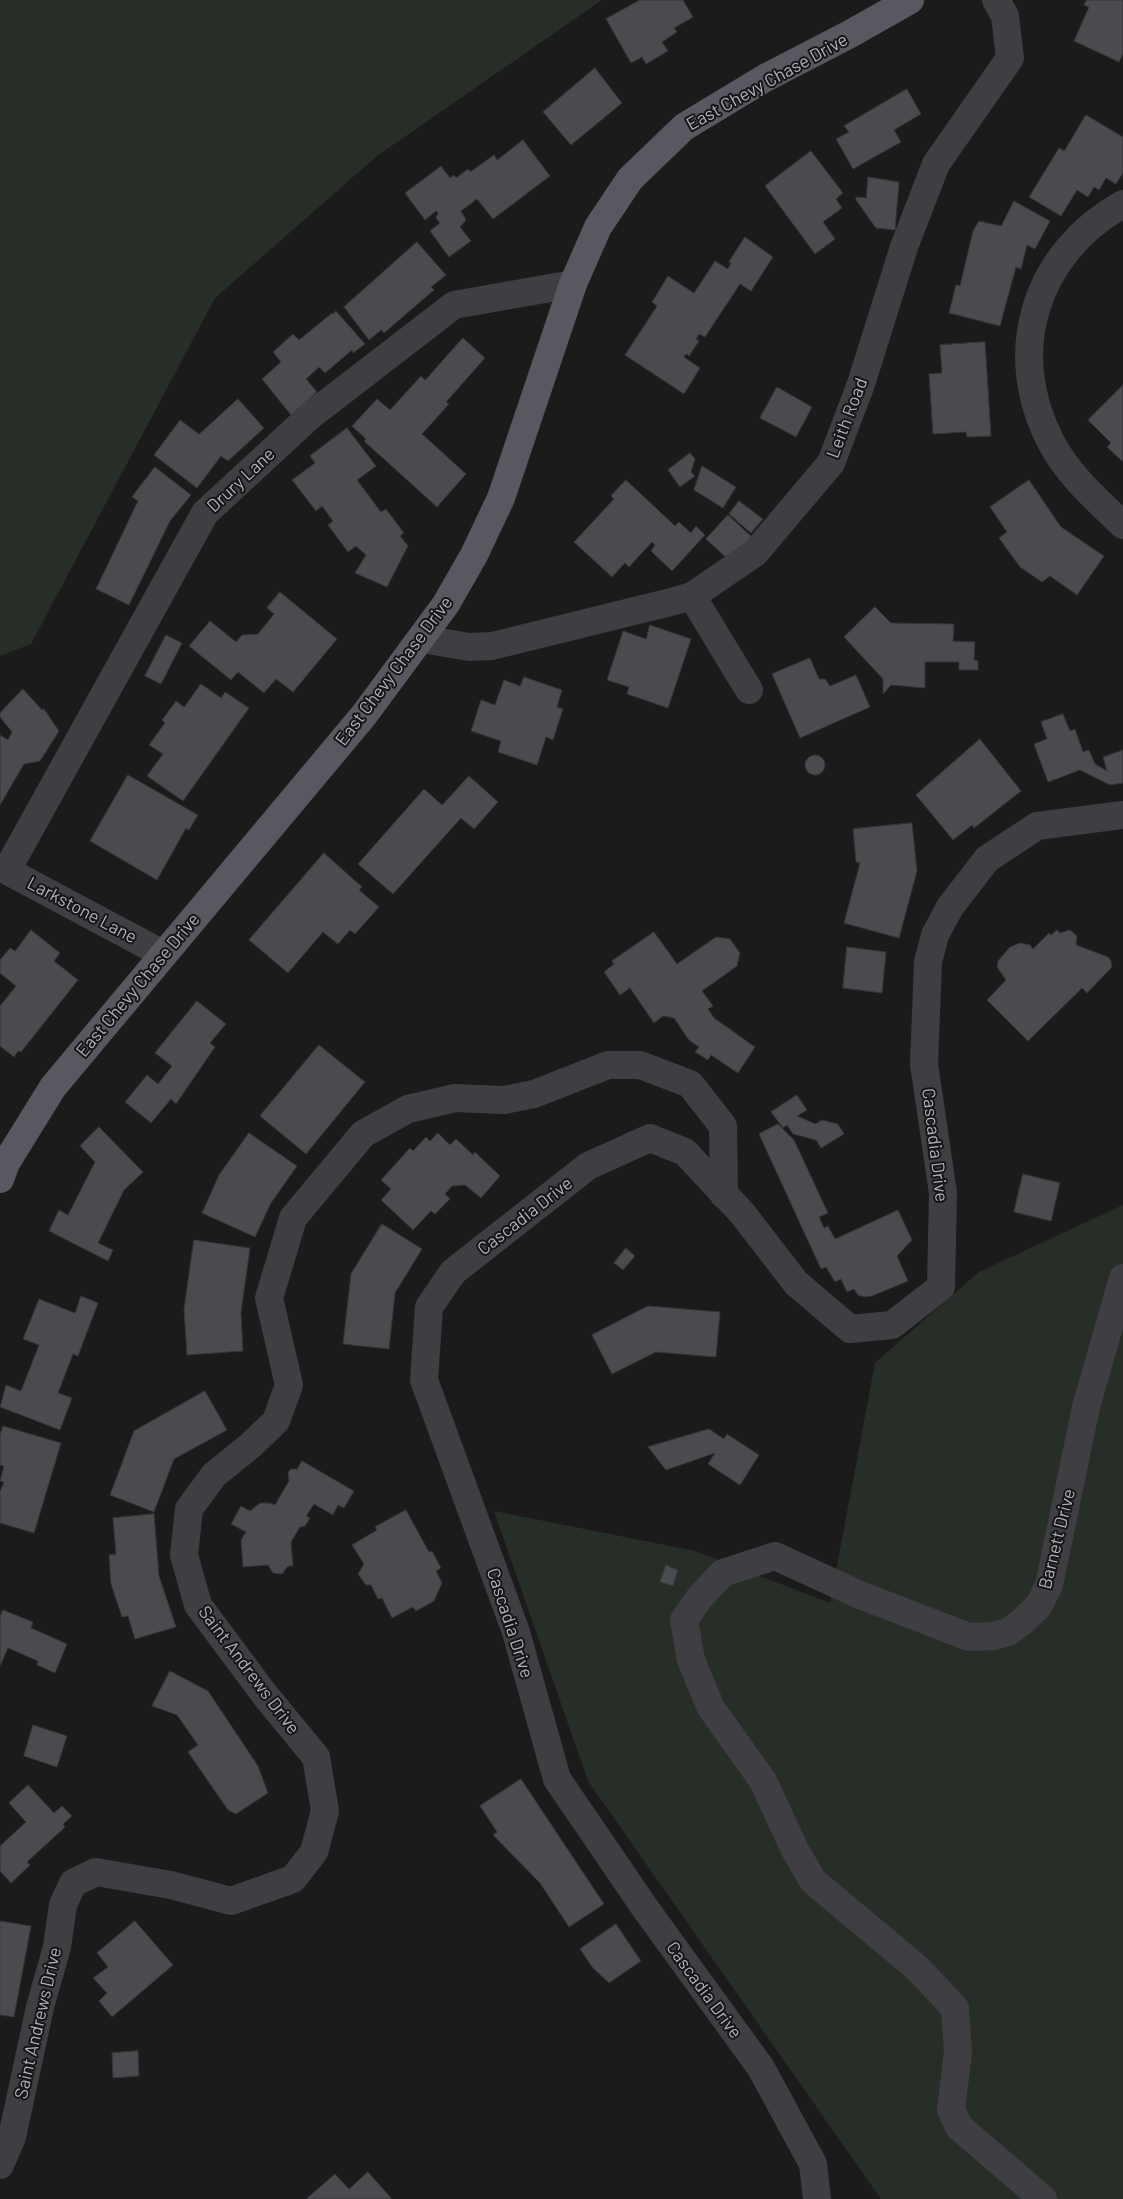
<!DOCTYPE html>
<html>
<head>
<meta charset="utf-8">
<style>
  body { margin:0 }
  canvas { display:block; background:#1b1b1c }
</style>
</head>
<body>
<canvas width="1123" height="2199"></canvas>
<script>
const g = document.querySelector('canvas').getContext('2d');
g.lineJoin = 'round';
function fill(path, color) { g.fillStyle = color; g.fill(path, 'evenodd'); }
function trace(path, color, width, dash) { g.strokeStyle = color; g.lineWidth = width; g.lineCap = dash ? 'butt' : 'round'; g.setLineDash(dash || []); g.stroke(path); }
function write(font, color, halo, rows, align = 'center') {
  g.font = font + ' Barlow,sans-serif'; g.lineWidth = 4; g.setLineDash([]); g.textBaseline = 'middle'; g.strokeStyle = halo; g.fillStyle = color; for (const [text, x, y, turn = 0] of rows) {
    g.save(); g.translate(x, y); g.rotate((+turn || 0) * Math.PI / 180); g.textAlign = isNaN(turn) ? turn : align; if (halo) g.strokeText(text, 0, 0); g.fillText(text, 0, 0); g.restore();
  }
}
const green = new Path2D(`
  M0,0h602l-225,156 -162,142 -184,346 -31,12z
  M1123,1205v994h-242l-293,-418 -94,-270 201,40 135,52 45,-240 104,-91z`);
const building = new Path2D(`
  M640,0h43l10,17 -19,11 3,4 -15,10 6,9 -22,13 -4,-7 -11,6 -25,-44z
  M1087,0h36v53l-4,9 -45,-21 15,-34 -5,-2z
  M595,68l27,35 -51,42 -28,-33z
  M907,89l14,25 -27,16 7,12 -48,27 -17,-30 13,-7 -5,-6z
  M1086,115l37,22v36l-7,11 -10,-6 -7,12 -5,-3 -6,10 -11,-7 -16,26 -32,-19 30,-49 5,3z
  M523,140l27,36 -57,43 -16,-20 -16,12 5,9 -6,7 11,14 -22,16 -19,-26 10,-8 -4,-5 2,-5 -2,-2 -11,9 -20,-27 36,-27 9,12 4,-3 2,3 12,-9 2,3 24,-17 3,5z
  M811,151l32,42 -7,6 6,9 -19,14 12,17 -20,15 -50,-68z
  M868,177l31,5 -4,48 -19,-2 -20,-28v-3l10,1z
  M1014,201l36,20 -15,28 -8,-4 -6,24 -5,-2 -16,59 -51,-13 7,-28 4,1 13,-55 6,-10 22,5z
  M745,237l28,20 -22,34 -11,-7 -35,53 -6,-3 -3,5 3,2 -10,15 -3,-2 -2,3 16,11 -16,26 -59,-39 32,-49 -5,-4 16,-26 26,17 21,-32 13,8 3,-6 -2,-1z
  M417,242l29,33 -15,12 3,3 -50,43 -3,-3 -12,10 -25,-33z
  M336,311l29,33 -12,9 -1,-3 -27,23 -6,-6 -13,12 11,13 -26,23 -29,-36 19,-17 -8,-10 20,-18 6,6 33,-27 1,1z
  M463,338l22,20 -39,44 3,2 -27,30 44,40 -29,33 -73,-66 2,-2 -14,-13 25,-27 13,11 31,-34 4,4z
  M985,342l6,94 -24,1 -1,-5 -33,2 -4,-60 13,-1 -2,-28z
  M1123,385v77l-16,-15 4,-4 -23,-23z
  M777,387l35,20 -16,30 -36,-19z
  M238,399l26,29 -36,33 -7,-5 -24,32 -43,-33 26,-35 19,14z
  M347,428l29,38 -19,14 24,32 5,-3 18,24 -4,3 8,10 -21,41 -32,-14 11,-18 -10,-9 -8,6 -20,-27 5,-4 -11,-15 -6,5 -24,-31 23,-17 -5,-7z
  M690,453l5,6 -4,13 4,4 -15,11 -12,-17z
  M702,466l34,21 -13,21 -29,-18z
  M155,467l36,28 -21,26 -41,84 -33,-16 42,-88 -6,-4z
  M626,480l49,46 4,-4 12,11 5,-7 9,9 -33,36 -21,-20 4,-6 -3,-3 -23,25 -4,-4 -13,14 -38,-35 40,-43 -3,-3z
  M1029,480l32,47 43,29 -27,39 -27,-19 -8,6 -22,-15 -21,-29 8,-6 -17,-25z
  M739,501l24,18 -12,14 -22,-19z
  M728,515l25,23 -22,24 -25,-23z
  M280,592l57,47 -44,53 -17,-13 -12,14 -26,-21 -7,8 -42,-34 21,-25 26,21 6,-7 16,-1 16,-20 -7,-6z
  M875,607l16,16 63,1 -1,17 22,1 -1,18 4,1v9h-19v-8h-34v26l-34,-3 -8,9v-15l-39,-42z
  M650,625l41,14 -23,69 -41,-14 2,-7 -22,-7 16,-49 23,8z
  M166,635l16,8 -21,41 -16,-8z
  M810,658l9,21h6l5,7 26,-11 14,32 -70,31 -28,-64z
  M524,677l38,13 -5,17 6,2 -10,31 -7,-3 -9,28 -39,-13 3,-11 -30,-10 10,-31 14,5 9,-25 16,6z
  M201,684l20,14 4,-6 24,16 -66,93 -36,-25 16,-22 -14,-9 16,-22 -3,-3 14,-19 8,6z
  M23,689l19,21 2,-1 15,22 -19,30 -16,3 -24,41v-70l8,5 4,-8 -12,-15v-4z
  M1063,714l7,17 5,-2 8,23 6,-2 6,14 12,7 -4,-14 20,-7v33l-13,2 -30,-15 -32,12 -14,-38 13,-5 -6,-17z
  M980,739l41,52 -47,37 -2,-3 -19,15 -37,-45z
  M805 765a10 10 0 1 1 20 0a10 10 0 1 1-20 0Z
  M128,775l70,40 -9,15 -3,-2 -29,52 -67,-39z
  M469,776l29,26 -24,27 -13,-11 -68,76 -35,-30 66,-75 18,16z
  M912,823l5,48 -18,67 -55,-15 16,-60 -4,-1 -3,-33z
  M324,853l38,34 -3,3 20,17 -24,27 -5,-4 -12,14 -15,-12 -35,41 -39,-33z
  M31,930l29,23 -6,8 24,19 -57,72 -3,-1 -4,6 -14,-11v-40l16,-20 -16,-13v-13l10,-12 5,3z
  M1057,930l3,3 10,-3 7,6 -1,9 32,12 3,4 1,6 -25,26 -5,-5 -54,53 -41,-41 19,-20 -9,-13 1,-6 12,-14 10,-4 10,2 3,4 16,-16 2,2z
  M654,932l23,32 39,-27 14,2 10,14 -3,13 -35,25 11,15 -5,3 6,9 41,29 -17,26 -27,-18 -3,5 -13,-8 4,-5 -10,-7 -15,-22 -11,-2 -9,7 -24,-35 -10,7 -16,-23 10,-8 -2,-3z
  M847,947l39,5 -4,41 -39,-5z
  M197,1001l29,23 -16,19 5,4 -39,57 -5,-5 -20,24 -26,-21 22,-27 11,9 14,-18 -17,-13z
  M319,1045l46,37 -59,72 -46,-38z
  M797,1095l10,15 -10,6 18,8 7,-4 16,4 6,10 -23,14 -5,-8 -23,-6 -6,-9 -4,3 -12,-16z
  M778,1124l16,16 34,73 -9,4 5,11 4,-2 7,13 63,-29 14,30 -15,16 11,25 -36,15 -8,1 -6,-2 -4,-6 -7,3 -6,-13 -6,3 -9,-15 -5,2 -62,-135z
  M99,1127l44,45 -19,18 -26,53 15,7 -5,11 -59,-30 10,-21 9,5 27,-53 -15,-16z
  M249,1133l48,33 -26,37 -16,34 -53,-24 17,-38z
  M438,1133l12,12 6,-6 17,16 2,-3 25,24 -19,22 -16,-13 -13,1 -7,8 5,5 -15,15 -4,-3 -18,19 -32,-30 10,-11 -10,-9 29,-32 3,3 13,-14 4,4z
  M1023,1174l37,9 -9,38 -37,-9z
  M382,1224l40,25 -27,44 -6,56 -46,-5 8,-70z
  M194,1240l56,8 -9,64 2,39 -56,4 -3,-45z
  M626,1248l9,8 -12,14 -9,-7z
  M81,1296l17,7 -20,53 -5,-2 -15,39 14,5 -12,32 -60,-23 6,-22 15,6 18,-46 -16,-6 16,-40 36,14z
  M648,1306l72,6 -4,45 -60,-5 -44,22 -20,-39z
  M205,1391l22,39 -53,29 -20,53 -44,-17 24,-64z
  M3,1426l58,17 -27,90 -34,-10v-31l4,-10 -4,-1 4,-15 -4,-1v-30z
  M709,1429l15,10 3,-5 32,21 -19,30 -32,-21 7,-11 -49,17 -18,-23z
  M302,1461l52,30 -10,17 -6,-3 -5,10 -19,-11 -8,12 4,2 -5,8 -5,1 -9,15 2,24h-5l-6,8 -9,-1 -5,-8 -25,2 -2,-27 5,-8 -15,-8 10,-18 9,5 10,-8h10l5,2 14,-24 -1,-9 3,-3h6z
  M406,1510l23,42 3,-1 9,17 -5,3 6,12 -8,18 -18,10 -3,-4 -21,11 -10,-20 -4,1 -7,-14h-5l-8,-11 6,-10 -12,-19 25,-15 -2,-3z
  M154,1514l5,62 17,51 -41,12 -7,-23 -6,1 -11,-33 -2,-29 7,-1 -3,-36z
  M666,1565l12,5 -5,16 -13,-4z
  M3,1610l30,12 -2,6 36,16 -12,29 -18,-8 1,-4 -30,-13 -8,18v-49z
  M170,1671l38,20 50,75 10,27 -32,21 -8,-4 -40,-58 10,-7 -21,-30 -25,-9z
  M33,1725l34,11 -10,31 -33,-11z
  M521,1779l83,125 -35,23 -29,-44 -47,-48 4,-3 -17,-26z
  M28,1785l26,28 8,-7 10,10 -9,8 2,3 -38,35 3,3 -19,18 -11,-12v-25l26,-24 -17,-19z
  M0,1921l31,5 -17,91 -14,-2z
  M135,1921l38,44 -61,52 -13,-16 8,-8 -14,-15 15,-11 -11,-14z
  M616,1924l25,37 -32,22 -16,-15 -13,-19z
  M138,2051l1,25 -26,2 -1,-25z
  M368,2172l24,27h-86l29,-25 14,15z`);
const minor = new Path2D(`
  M1123,204c-88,49 -119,148 -72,238 17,33 46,58 72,83
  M692,596l57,94
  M422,639l47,8 23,-1 183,-45 17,-5 63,-43 76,-90 30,-79 43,-137 32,-83 74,-106 -5,-42 -9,-16
  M0,867l163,87
  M7,870l198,-357 105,-97 144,-111 119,-21
  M0,2165l12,-28 28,-130 17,-60 6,-42 10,-22 23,-11 75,13 60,16 62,-22 21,-27 11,-41 -9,-54 -51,-62 -67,-90 -14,-50 5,-46 25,-34 37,-30 25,-24 13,-36 -20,-87 13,-43 11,-37 70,-84 45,-25 47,-11 49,2 30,-6 74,-29h32l50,19 33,42 1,69
  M817,2199l-4,-35 -52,-96 -116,-160 -88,-129 -41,-147 -92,-252 5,-73 24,-35 135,-106 62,-28 35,14 57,61 54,70 54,46 42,-4 49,-38 2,-94 -19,-129 4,-102 7,-27 15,-28 37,-48 50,-33 86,-11
  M1043,2199l-84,-72 -8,-17 7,-58 -3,-44 -39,-41 -103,-86 -19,-33 -31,-67 -52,-73 -20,-48 -7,-40 16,-23 23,-24 52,-17 85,39 109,42 25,-1 14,-4 14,-10 17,-17 10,-20 37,-178 37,-129`);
const major = new Path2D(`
  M0,1179l6,-16 47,-76 311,-372 82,-111 28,-49 27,-57 72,-214 25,-57 32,-48 54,-52 81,-49 85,-44 60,-34`);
const streetNames = [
  ["East Chevy Chase Drive",767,82,-29],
  ["Leith Road",847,418,-69],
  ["Drury Lane",241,480,-43],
  ["East Chevy Chase Drive",394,671,-53],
  ["Larkstone Lane",82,910,28],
  ["East Chevy Chase Drive",138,985,-50],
  ["Cascadia Drive",935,1145,83],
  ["Cascadia Drive",525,1216,-38],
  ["Barnett Drive",1057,1539,-76],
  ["Cascadia Drive",510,1623,72],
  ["Saint Andrews Drive",249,1670,53],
  ["Cascadia Drive",704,1990,54],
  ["Saint Andrews Drive",38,2023,-77]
];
fill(green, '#272e28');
fill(building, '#4a4b4e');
trace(building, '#353538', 1);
trace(minor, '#3e3e43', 28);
trace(major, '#585960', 28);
write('18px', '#afb1ba', '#161617', streetNames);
</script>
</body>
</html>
